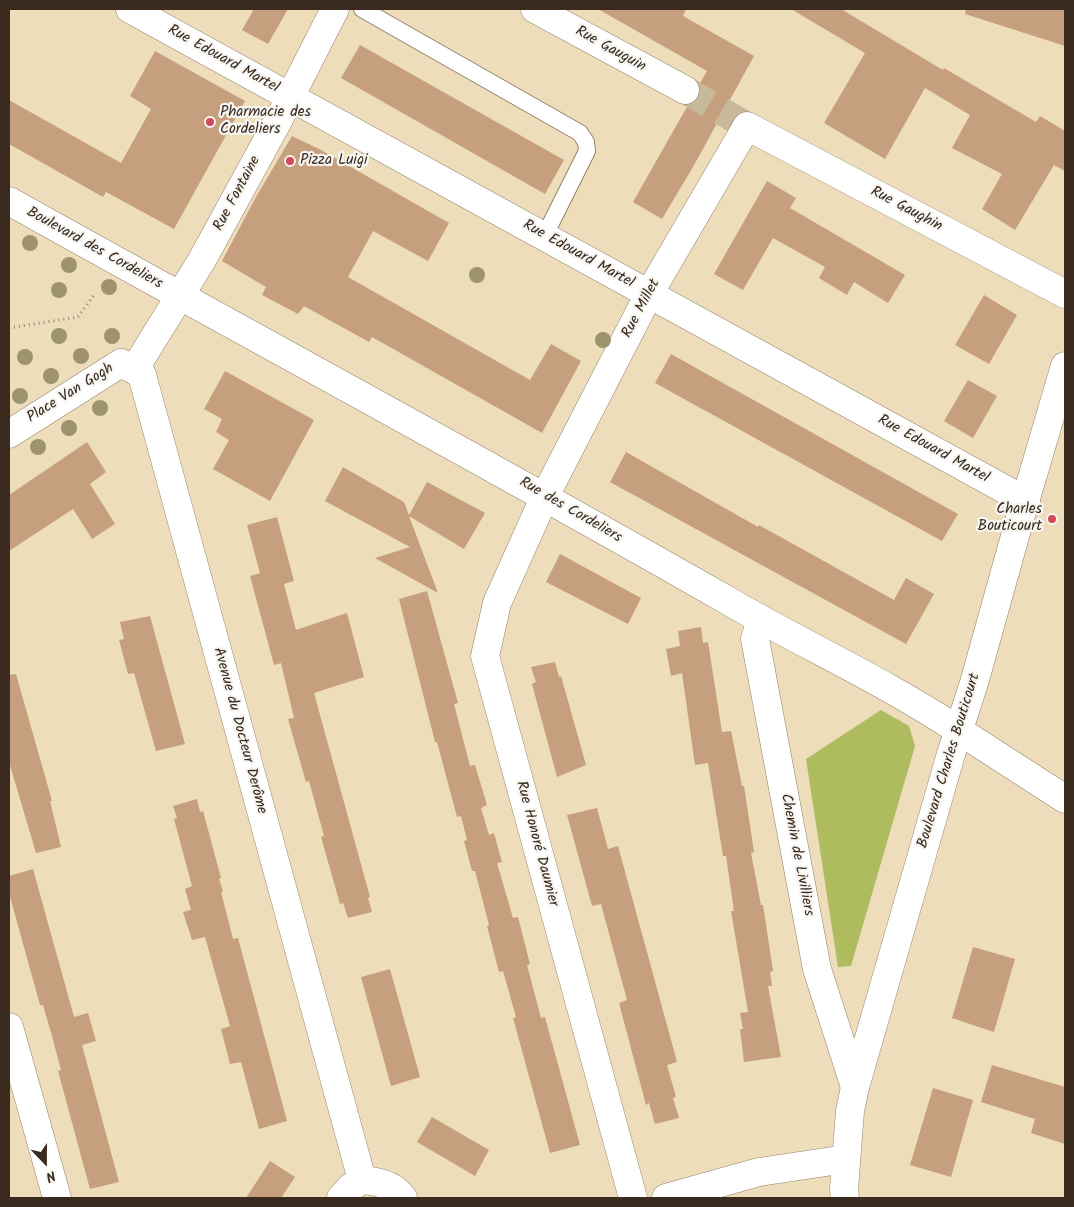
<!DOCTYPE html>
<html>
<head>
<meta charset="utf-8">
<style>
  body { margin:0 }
  #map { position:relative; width:1074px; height:1207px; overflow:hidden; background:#edddba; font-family:Kalam,sans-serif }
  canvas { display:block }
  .frame { position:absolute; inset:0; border:10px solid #3b2a1e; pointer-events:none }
  .north { position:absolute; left:20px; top:1137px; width:50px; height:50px; -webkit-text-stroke:4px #f6f6f2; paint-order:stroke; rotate:158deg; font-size:14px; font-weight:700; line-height:20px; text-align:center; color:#3b2a1e }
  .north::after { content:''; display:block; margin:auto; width:18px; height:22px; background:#3b2a1e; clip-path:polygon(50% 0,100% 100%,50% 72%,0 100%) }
</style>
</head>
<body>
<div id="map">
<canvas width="1074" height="1207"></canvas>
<div class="frame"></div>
<div class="north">N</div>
</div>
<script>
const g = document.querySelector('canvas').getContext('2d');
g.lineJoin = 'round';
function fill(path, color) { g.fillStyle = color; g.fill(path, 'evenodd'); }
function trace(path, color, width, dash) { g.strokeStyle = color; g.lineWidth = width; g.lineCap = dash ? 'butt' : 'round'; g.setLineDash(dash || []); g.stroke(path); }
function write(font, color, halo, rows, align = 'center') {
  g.font = font + ' Kalam,sans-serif'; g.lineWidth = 4.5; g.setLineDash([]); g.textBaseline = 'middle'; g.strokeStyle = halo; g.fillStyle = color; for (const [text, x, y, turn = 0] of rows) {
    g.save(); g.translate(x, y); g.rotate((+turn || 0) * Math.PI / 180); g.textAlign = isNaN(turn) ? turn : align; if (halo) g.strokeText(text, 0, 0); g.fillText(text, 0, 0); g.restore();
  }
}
const green = new Path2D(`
  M881,710l28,16 6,20 -64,220 -13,1 -32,-208z`);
const building = new Path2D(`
  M254,9h34l-20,35 -26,-14z
  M598,9h88l-3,7 71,40 -61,111 -31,52 -29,-17 55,-97 6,-2 4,-5 3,-8 -2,-5 8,-14z
  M791,9h50l102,61 1,-2 92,54 4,-6 25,15v40l-11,-6 -39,65 -33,-21 20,-35 -50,-26 18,-33 -45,-27 -40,71 -61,-36 41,-70z
  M966,9h99v37l-100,-32z
  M360,45l204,115 -19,34 -204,-116z
  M155,51l90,50 -71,128 -68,-37 -3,5 -94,-53v-44l112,63 30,-54 -21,-13z
  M292,136l29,14 128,73 -21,38 -55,-30 -25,46 182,103 21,-36 30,17 -39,72 -170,-96 -3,5 -65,-36 -6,8 -36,-19 4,-8 -44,-26 34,-64z
  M767,181l29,17 -6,10 115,67 -17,28 -34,-21 -7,13 -28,-17 6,-11 -52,-29 -30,52 -29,-16z
  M984,295l33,20 -28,49 -34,-19z
  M671,354l287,160 -16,27 -287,-158z
  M225,371l89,49 -44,81 -57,-32 16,-29 -13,-8 6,-13 -18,-10z
  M968,380l29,16 -24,42 -29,-17z
  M87,442l19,30 -16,12 25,40 -23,15 -19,-30 -64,42v-56z
  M626,452l132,75 1,-2 135,75 12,-22 28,16 -28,50 -296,-162z
  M343,467l61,35 5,13 18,-33 58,31 -21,36 -55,-33 29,77 -63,-35 35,-11 -85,-46z
  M277,517l17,64 -10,3 12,46 51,-17 17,64 -50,16 56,204 -2,1 4,14 -24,6 -5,-15 -3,1 -19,-67 3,-1 -15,-55 -3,1 -18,-63 6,-1 -13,-55 -7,2 -24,-89 10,-3 -13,-48z
  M560,554l81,44 -13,26 -82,-42z
  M427,591l31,112 -4,1 16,62 5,-1 12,40 -6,3 8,27 5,-2 8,29 -5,1 16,55 5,-1 12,47 -3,1 14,53 4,-1 35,128 -30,8 -37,-135 3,-1 -13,-46 -4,1 -12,-46 2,-1 -14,-54h-3l-8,-30 3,-1 -6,-24 -4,1 -20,-75h-2l-36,-143z
  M150,616l35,128 -29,7 -22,-78 -6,1 -9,-34 5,-1 -4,-17z
  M701,627l2,16 5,-1 14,90 9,-1 11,55h2l10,66 -3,1 10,52h2l10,66 -3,1 2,14h-4l13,71 -37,5 -4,-33h3l-3,-16 8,-1 -17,-101h3l-8,-55h-3l-15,-93 -13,2 -13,-92 -11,3 -5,-27 14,-3 -2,-15z
  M555,662l4,15 2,-1 25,89 -29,12 -25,-93 4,-2 -5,-15z
  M16,674l36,127h-2l11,46 -25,6 -27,-91v-87z
  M197,799l3,13 3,-1 18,67 -2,1 4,12 -2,1 12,47 5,-1 49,183 -28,8 -18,-67 -11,2 -9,-35 9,-3 -25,-89 -13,3 -9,-28 8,-2 -6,-21 7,-3 -18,-67 3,-1 -4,-12z
  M597,808l11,41 10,-3 59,216 -10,3 9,32 -3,1 6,20 -24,6 -6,-21 -3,2 -27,-102 8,-3 -26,-96 -9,2 -25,-91z
  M33,869l41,148 14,-4 8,28 -14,4 37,137 -29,7 -32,-118 3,-1 -9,-34 -9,-31h-3l-31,-112v-17z
  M973,947l42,12 -21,73 -42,-14z
  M390,969l30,108 -29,9 -30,-109z
  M992,1065l73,22v57l-34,-11 4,-14 -54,-17z
  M933,1088l40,12 -22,77 -41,-12z
  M432,1117l57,33 -14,26 -58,-34z
  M270,1161l25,16 -14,21h-35z`);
const minorTunnel = new Path2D(`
  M685,90l62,36`);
const path = new Path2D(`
  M9,328l69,-11 17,-23`);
const service = new Path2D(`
  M362,9l218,124 6,9 1,9 -43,86`);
const minor = new Path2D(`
  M130,9l896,492
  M335,9l-56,110 -77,141 -68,110 8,5 220,805
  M535,9l150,81
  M9,434l112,-71 13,7
  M761,620l-6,19 62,330 38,118
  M958,730l107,69
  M9,1027l48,171
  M341,1198l10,-11 11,-7c15,1 32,5 41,18
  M633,1198l-148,-542 12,-53 48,-107 104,-202 98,-168 318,168
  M666,1198l93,-26 87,-13`);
const tertiary = new Path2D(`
  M9,201c238,133 479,262 716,398 77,45 159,82 233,131
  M845,1198l-1,-9 6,-78 5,-24 96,-333 23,-71 45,-161 46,-156`);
const trees = [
  [30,243],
  [69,265],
  [477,275],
  [109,287],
  [59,290],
  [59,336],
  [112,336],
  [603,340],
  [81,356],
  [25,357],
  [51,376],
  [20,396],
  [100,408],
  [69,428],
  [38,447]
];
const markers = [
  [210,122,5,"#d1495b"],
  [290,161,5,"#d1495b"],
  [1052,519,5,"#d1495b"]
];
const streetNames = [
  ["Rue Gauguin",610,50,29],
  ["Rue Edouard Martel",223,60,29],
  ["Rue Fontaine",238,194,-62],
  ["Rue Gaughin",906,210,28],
  ["Boulevard des Cordeliers",94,249,29],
  ["Rue Edouard Martel",578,255,29],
  ["Rue Millet",642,309,-62],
  ["Place Van Gogh",71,394,-32],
  ["Rue Edouard Martel",933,450,29],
  ["Rue des Cordeliers",570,511,30],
  ["Avenue du Docteur Derôme",239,731,75],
  ["Boulevard Charles Bouticourt",950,761,-73],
  ["Rue Honoré Daumier",536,844,75],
  ["Chemin de Livilliers",796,855,79]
];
const poiNames = [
  ["Pharmacie des",220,113],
  ["Cordeliers",220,130],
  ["Pizza Luigi",300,161],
  ["Charles",1042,510,"right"],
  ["Bouticourt",1042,527,"right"]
];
fill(green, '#aebb5e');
fill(building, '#c69f7e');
trace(minorTunnel, '#c9b99b', 28, [28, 14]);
trace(service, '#94846c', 18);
trace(minor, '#94846c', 29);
trace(tertiary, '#94846c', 29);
trace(path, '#94846c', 3, [1, 4]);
trace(service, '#fff', 16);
trace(minor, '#fff', 28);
trace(tertiary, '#fff', 28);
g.fillStyle = '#9e936f';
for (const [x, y] of trees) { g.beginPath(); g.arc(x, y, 8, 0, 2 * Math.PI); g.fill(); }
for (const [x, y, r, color] of markers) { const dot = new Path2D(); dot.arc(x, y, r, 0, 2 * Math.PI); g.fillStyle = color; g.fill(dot); trace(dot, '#f6f6f2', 2); }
write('15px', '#3b2a1e', '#f6f6f2', streetNames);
write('15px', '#3b2a1e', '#f6f6f2', poiNames, 'left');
</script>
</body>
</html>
